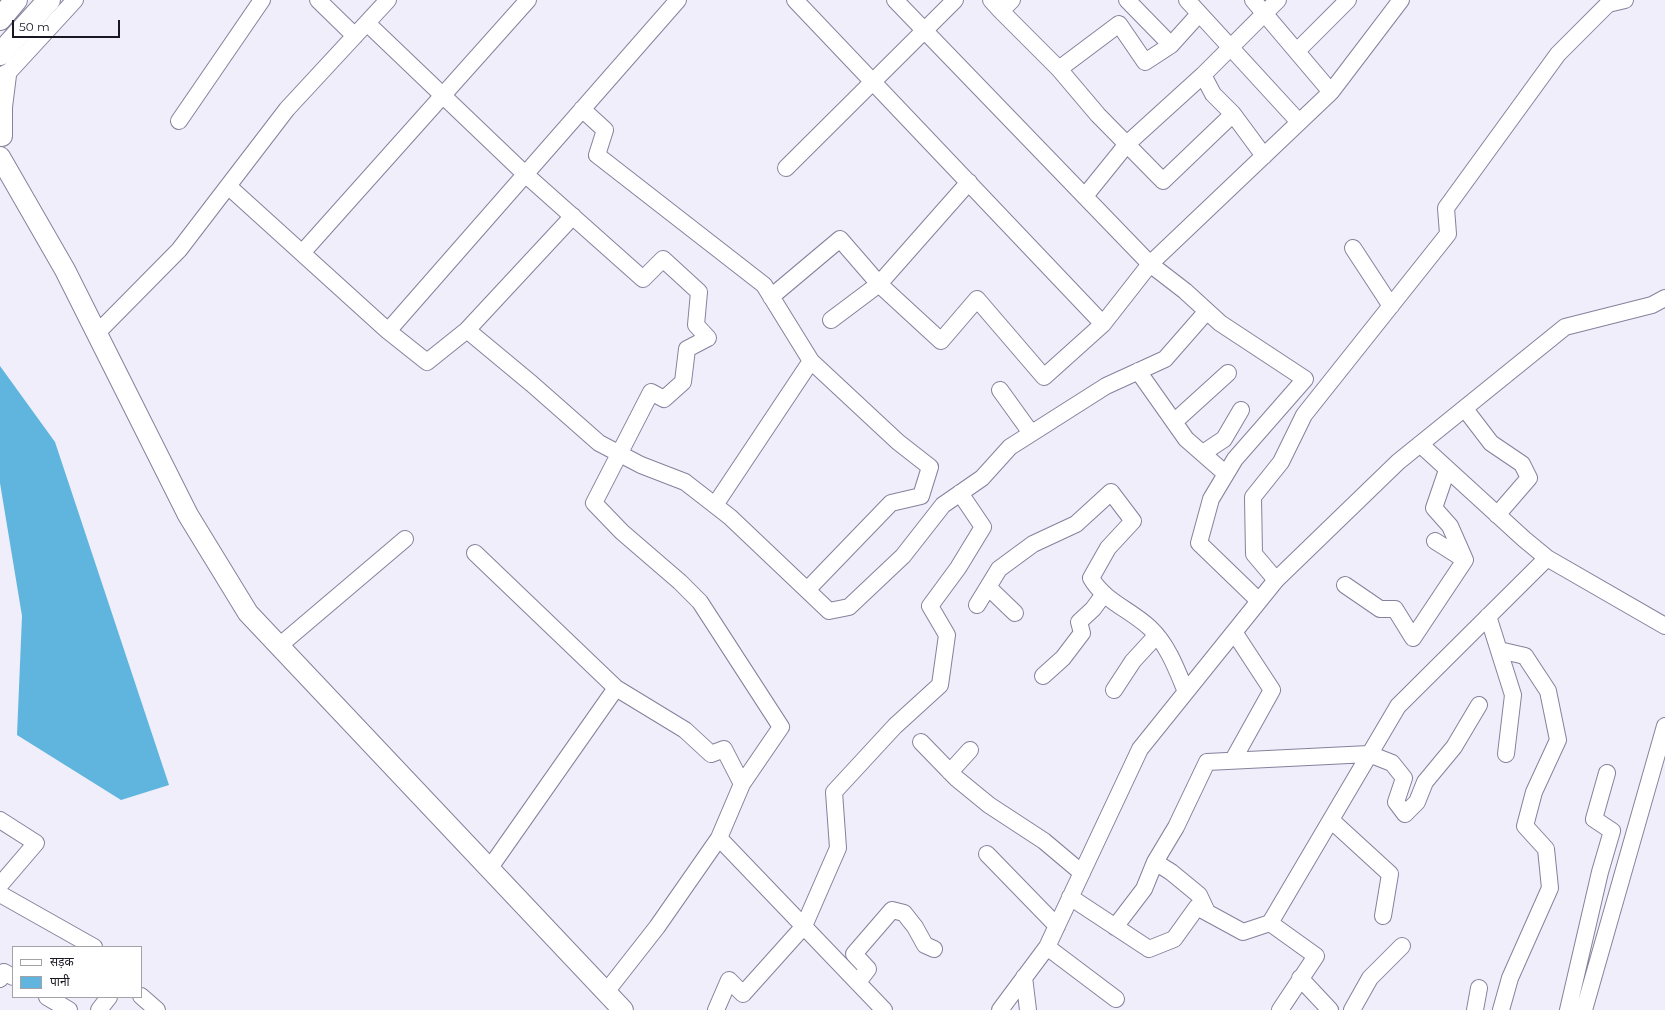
<!DOCTYPE html>
<html>
<head>
<meta charset="utf-8">
<style>
  body { margin:0 }
  #map { position:relative; width:1665px; height:1010px; overflow:hidden; background:#f0eefa; font-family:Montserrat,"Noto Sans Devanagari",sans-serif }
  canvas { display:block }
  .legend { position:absolute; left:12px; top:946px; width:130px; height:52px; box-sizing:border-box; background:#fff; border:1px solid #a3a2a6; margin:0; padding:5px 7px; list-style:none; font-size:12px; color:#191721 }
  .legend li { display:flex; align-items:center; gap:8px; height:20px }
  .legend b { width:20px; border:1px solid #a3a2a6 }
  .scale { position:absolute; left:12px; top:20px; width:108px; height:18px; box-sizing:border-box; border:2px solid #191721; border-top:0; padding-left:5px; font-size:12px; line-height:14px; white-space:nowrap; color:#191721; -webkit-text-stroke:3px #fff; paint-order:stroke }
</style>
</head>
<body>
<div id="map">
<canvas width="1665" height="1010"></canvas>
<ul class="legend">
<li><b style="height:5px;background:#fff"></b>सड़क</li>
<li><b style="height:11px;background:#60b5de"></b>पानी</li>
</ul>
<div class="scale">50 m</div>
</div>
<script>
const g = document.querySelector('canvas').getContext('2d');
g.lineJoin = 'round';
function fill(path, color) { g.fillStyle = color; g.fill(path, 'evenodd'); }
function trace(path, color, width, dash) { g.strokeStyle = color; g.lineWidth = width; g.lineCap = dash ? 'butt' : 'round'; g.setLineDash(dash || []); g.stroke(path); }
const water = new Path2D(`
  M0,366l55,76 114,343 -48,15 -104,-65 5,-119 -22,-133z`);
const minor = new Path2D(`
  M318,0l37,36
  M795,0l308,324
  M895,0l255,264 35,27 35,32 85,56 -70,80 -24,40 -12,44 60,58
  M991,0l10,11 11,-11
  M1127,0l44,45
  M1187,0l112,122
  M1253,0l78,92
  M1001,11l58,58
  M1199,14l-28,31 -26,17 -26,-38 -60,45 39,46 65,66 70,-67 31,42
  M367,23l158,151 118,105 20,-20 36,33 -3,33 12,13 -21,11 -4,33 -19,17 -13,-7 -57,111 28,29 58,50 20,20 81,125 -39,57 -23,54 -62,89 -51,65
  M1297,51l51,-51
  M6,75l69,-75
  M1203,75l75,-75
  M582,109l23,21 -8,25 167,130 47,76 87,81 32,25 -9,29 -30,7 -84,87
  M179,121l83,-121
  M786,168l169,-168
  M228,186l160,145 290,-331
  M1085,196l42,-52 76,-69 10,19 20,20
  M1353,248l38,58
  M302,253l226,-253
  M771,297l69,-58 39,45 62,57 36,-42 67,78 59,-53 47,-60 181,-172 70,-92
  M831,320l48,-36 90,-102
  M467,330l106,-114
  M388,331l39,31 40,-32 65,54 67,59 42,22 44,17 45,35 99,94 20,-4 54,-51 40,-51 39,-27 28,-31 96,-61 59,-27 42,-48
  M97,333l82,-83 108,-141 101,-109
  M1138,371l48,68 40,35
  M1000,390l31,43
  M1465,409l26,34 31,21 7,14 -32,37
  M1174,422l54,-49
  M1420,444l104,95 23,19
  M1203,453l21,-14 17,-29
  M715,505l96,-144
  M1435,541l30,19
  M475,553l141,135 69,42 26,24 13,-5 18,35
  M1276,580l-22,-26 -1,-57 28,-35 23,-47 144,-181 -2,-26 112,-154 50,-50 17,-4
  M1345,585l35,24h15l18,29 52,-78 -15,-34 -16,-18 13,-38
  M988,587l27,26
  M977,605l22,-36 34,-25 43,-20 35,-32 22,29 -25,27 -17,30c13,23 40,32 59,50 18,17 27,42 36,64
  M1488,616l25,79 -7,59
  M279,646l126,-107
  M1499,650l26,6 23,35 10,49 -24,52 -9,34 21,23 4,39 -40,90 -9,32
  M1043,676l20,-18 19,-25 -3,-11 14,-13 11,-15
  M1114,690l19,-29 23,-25
  M921,742l35,36 33,27 55,36 38,32
  M1233,760l39,-70 -38,-58
  M950,772l20,-22
  M0,820l36,23 -36,42
  M1331,820l59,54 -7,42
  M719,838l165,172
  M987,854l70,72
  M1155,862l21,-35 31,-65 162,-8 23,9 12,15 -8,24 9,12 12,-12 8,-20 29,-35 25,-42
  M489,869l127,-181
  M0,894l94,53
  M1070,897l79,52 25,-10 23,-32 46,25 27,-9 128,-217 149,-148 118,68
  M1270,923l46,33 -36,54
  M1115,927l29,-38 11,-27 16,10 28,23 8,17
  M1047,947l69,52
  M1024,977l4,33
  M1300,978l30,32
  M0,979l4,-7 9,5
  M858,982l10,-13 -14,-15 38,-44 12,3 11,14 10,18 9,4
  M141,996l16,14
  M47,997l22,13
  M99,1010l10,-13
  M716,1010l13,-30 14,14 61,-68 34,-78 -4,-56 61,-66 45,-41 7,-50 -17,-29 28,-38 25,-41 -23,-34
  M1000,1010l47,-63 93,-198 136,-169 122,-118 167,-135 87,-22 13,-7
  M1352,1010l18,-32 32,-32
  M1475,1010l4,-22
  M1568,1010l32,-138 12,-41 -18,-12 13,-46
  M1584,1010l81,-284`);
const major = new Path2D(`
  M2,136v-29l4,-32
  M0,157l65,113 123,245 60,98 375,397`);
const highway = new Path2D(`
  M0,19l16,-19
  M0,54l49,-54`);
fill(water, '#60b5de');
trace(minor, '#86819c', 18);
trace(major, '#86819c', 22);
trace(highway, '#86819c', 24);
trace(minor, '#fff', 16);
trace(major, '#fff', 20);
trace(highway, '#fff', 22);
</script>
</body>
</html>
